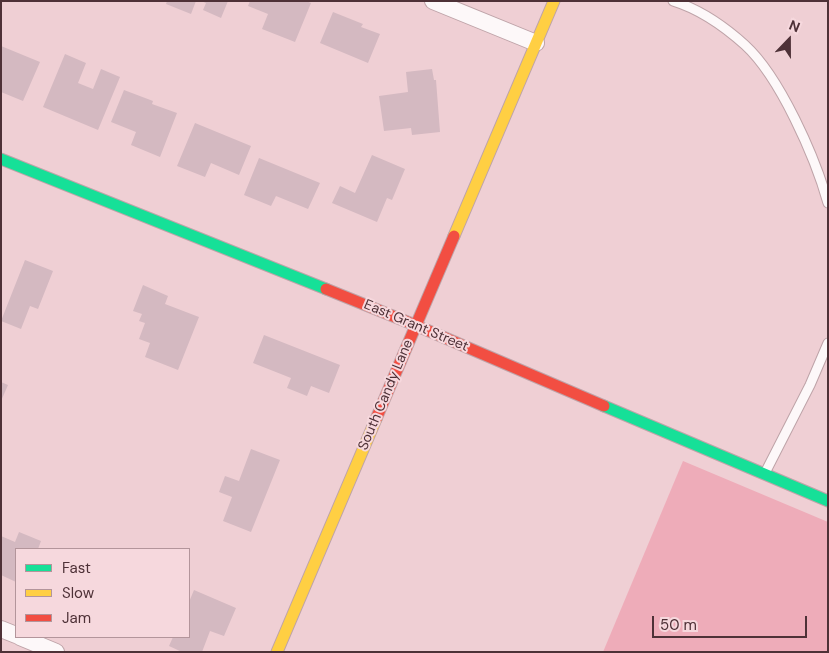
<!DOCTYPE html>
<html>
<head>
<meta charset="utf-8">
<style>
  body { margin:0 }
  #map { position:relative; width:829px; height:653px; overflow:hidden; background:#efcfd4; font-family:"DM Sans",sans-serif }
  canvas { display:block }
  .frame { position:absolute; inset:0; border:2px solid #4e3137; pointer-events:none }
  .legend { position:absolute; left:15px; top:548px; width:175px; height:90px; box-sizing:border-box; background:#f6d8dd; border:1px solid #b3959b; margin:0; padding:6px 9px; list-style:none; font-size:15px; color:#4e3137 }
  .legend li { display:flex; align-items:center; gap:10px; height:25px }
  .legend b { width:25px; border:1px solid #b3959b }
  .north { position:absolute; left:764px; top:15px; width:50px; height:50px; -webkit-text-stroke:4px #f6d8dd; paint-order:stroke; rotate:22deg; font-size:14px; font-weight:700; line-height:20px; text-align:center; color:#4e3137 }
  .north::after { content:''; display:block; margin:auto; width:18px; height:22px; background:#4e3137; clip-path:polygon(50% 0,100% 100%,50% 72%,0 100%) }
  .scale { position:absolute; left:652px; top:616px; width:155px; height:22px; box-sizing:border-box; border:2px solid #4e3137; border-top:0; padding-left:6px; font-size:15px; line-height:18px; white-space:nowrap; color:#4e3137; -webkit-text-stroke:4px #f6d8dd; paint-order:stroke }
</style>
</head>
<body>
<div id="map">
<canvas width="829" height="653"></canvas>
<div class="frame"></div>
<ul class="legend">
<li><b style="height:6px;background:#16e098"></b>Fast</li>
<li><b style="height:6px;background:#ffcf43"></b>Slow</li>
<li><b style="height:6px;background:#f24e42"></b>Jam</li>
</ul>
<div class="north">N</div>
<div class="scale">50 m</div>
</div>
<script>
const g = document.querySelector('canvas').getContext('2d');
g.lineJoin = 'round';
function fill(path, color) { g.fillStyle = color; g.fill(path, 'evenodd'); }
function trace(path, color, width, dash) { g.strokeStyle = color; g.lineWidth = width; g.lineCap = dash ? 'butt' : 'round'; g.setLineDash(dash || []); g.stroke(path); }
function write(font, color, halo, rows, align = 'center') {
  g.font = font + ' "DM Sans",sans-serif'; g.lineWidth = 4; g.setLineDash([]); g.textBaseline = 'middle'; g.strokeStyle = halo; g.fillStyle = color; for (const [text, x, y, turn = 0] of rows) {
    g.save(); g.translate(x, y); g.rotate((+turn || 0) * Math.PI / 180); g.textAlign = isNaN(turn) ? turn : align; if (halo) g.strokeText(text, 0, 0); g.fillText(text, 0, 0); g.restore();
  }
}
const green = new Path2D(`
  M683,461l145,61v130h-225z`);
const building = new Path2D(`
  M167,1h29l-5,13 -25,-10z
  M201,1h27l-7,17 -18,-8 3,-7z
  M250,1h56l5,2 -16,39 -33,-13 6,-15 -20,-8z
  M333,12l30,12 -2,3 19,7 -12,29 -48,-20z
  M1,46l39,16 -17,39 -22,-9z
  M65,54l21,9 -8,20 15,6 8,-20 19,8 -22,53 -55,-23z
  M432,69l2,11h2l4,52 -28,3 -1,-7 -27,3 -5,-35 29,-4 -2,-20z
  M124,90l29,11 -1,3 25,9 -17,44 -29,-12 5,-13 -25,-10z
  M195,123l56,23 -12,29 -28,-12 -6,14 -28,-11z
  M372,155l33,14 -13,31 -5,-2 -10,24 -45,-19 8,-17 15,7z
  M259,158l61,25 -12,26 -32,-13 -5,10 -27,-11z
  M25,260l28,11 -15,38 -8,-3 -9,23 -20,-8z
  M143,285l25,11 -3,8 34,13 -21,53 -33,-13 5,-14 -11,-4 6,-16 -6,-2 3,-7 -9,-3z
  M264,335l76,30 -11,28 -18,-7 -4,10 -20,-8 4,-10 -38,-15z
  M1,382l7,3 -7,16z
  M251,449l29,11 -29,72 -28,-11 9,-24 -13,-5 6,-16 14,5z
  M19,532l22,9 -3,8h-22v33l-15,-7v-39l14,6z
  M194,590l42,18 -12,28 -14,-5 -8,21h-20l-13,-6 4,-9h16v-35z`);
const lane = new Path2D(`
  M673,1c26,8 52,26 72,44 35,32 70,112 83,158
  M765,473l45,-88 18,-42`);
const street = new Path2D(`
  M433,1l103,42
  M1,629l15,6
  M20,637l36,15`);
const fast = new Path2D(`
  M1,159l325,130
  M604,406l224,95`);
const slow = new Path2D(`
  M454,236l100,-235
  M277,652l99,-233`);
const jam = new Path2D(`
  M326,289l89,36 189,81
  M376,419l78,-183`);
const streetNames = [
  ["East Grant Street",416,326,23],
  ["South Candy Lane",386,395,-67]
];
fill(green, '#eeacb9');
fill(building, '#d4b9c1');
trace(lane, '#bea3a8', 11);
trace(street, '#bea3a8', 18);
trace(fast, '#bea3a8', 13);
trace(slow, '#bea3a8', 13);
trace(jam, '#bea3a8', 13);
trace(lane, '#fdf8f9', 9);
trace(street, '#fdf8f9', 16);
trace(fast, '#16e098', 11);
trace(slow, '#ffcf43', 11);
trace(jam, '#f24e42', 11);
write('14px', '#4e3137', '#f6d8dd', streetNames);
</script>
</body>
</html>
